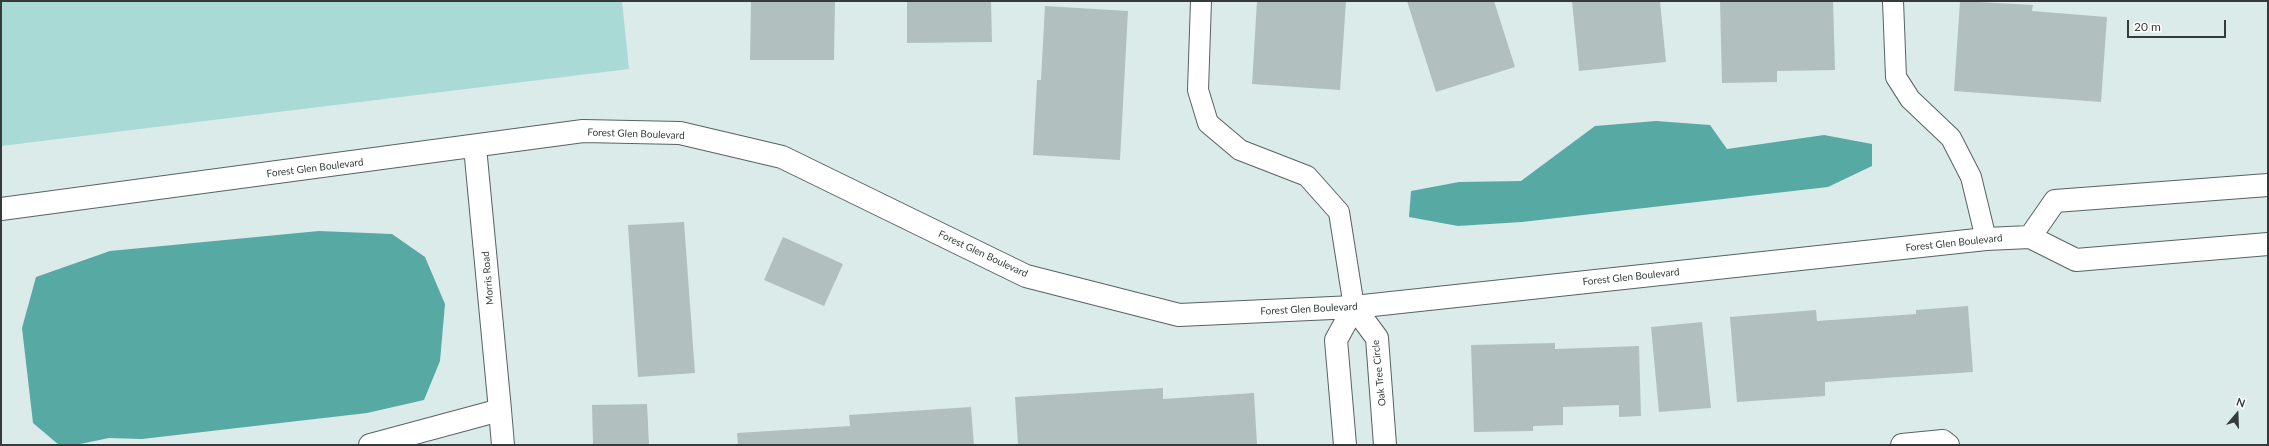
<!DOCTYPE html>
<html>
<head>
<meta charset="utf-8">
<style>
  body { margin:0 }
  #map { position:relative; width:2269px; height:446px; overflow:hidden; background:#dbebea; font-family:Lato,sans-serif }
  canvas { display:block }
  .frame { position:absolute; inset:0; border:2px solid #353b3b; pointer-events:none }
  .north { position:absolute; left:2217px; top:394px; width:40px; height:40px; -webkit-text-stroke:3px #fff; paint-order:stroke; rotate:19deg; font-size:11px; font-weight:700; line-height:16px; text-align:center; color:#353b3b }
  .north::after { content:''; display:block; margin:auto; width:14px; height:18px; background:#353b3b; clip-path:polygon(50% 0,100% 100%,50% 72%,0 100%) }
  .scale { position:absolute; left:2127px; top:20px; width:99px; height:18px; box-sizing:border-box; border:2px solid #353b3b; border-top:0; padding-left:5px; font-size:12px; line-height:14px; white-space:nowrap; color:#353b3b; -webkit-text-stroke:3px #fff; paint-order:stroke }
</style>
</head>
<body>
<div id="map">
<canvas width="2269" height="446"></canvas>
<div class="frame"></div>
<div class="north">N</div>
<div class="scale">20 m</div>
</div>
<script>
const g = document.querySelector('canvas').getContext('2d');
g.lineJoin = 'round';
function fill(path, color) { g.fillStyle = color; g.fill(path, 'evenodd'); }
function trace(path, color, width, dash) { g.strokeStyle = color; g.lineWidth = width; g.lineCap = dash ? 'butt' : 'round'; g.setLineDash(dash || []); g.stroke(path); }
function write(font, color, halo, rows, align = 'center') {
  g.font = font + ' Lato,sans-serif'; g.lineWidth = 3.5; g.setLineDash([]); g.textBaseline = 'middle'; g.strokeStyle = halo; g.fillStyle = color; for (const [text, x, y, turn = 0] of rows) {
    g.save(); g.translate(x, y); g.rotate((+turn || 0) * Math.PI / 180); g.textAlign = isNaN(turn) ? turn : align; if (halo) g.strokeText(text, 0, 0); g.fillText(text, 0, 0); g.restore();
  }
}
const green = new Path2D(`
  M1,1h621l7,68 -628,77z`);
const water = new Path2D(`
  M1656,121l54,4 17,24 97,-14 48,9v22l-44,21 -306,35 -64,4 -49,-9 2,-26 48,-9 62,-1 74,-55z
  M319,231l73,3 33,23 20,47 -5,57 -16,39 -57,13 -225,26 -33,-1 -34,7h-16l-26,-22 -11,-95 14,-51 74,-26z`);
const building = new Path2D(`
  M751,1h84l-1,59h-84z
  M907,1h84l1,41 -85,1z
  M1257,1h89l-6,89 -88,-6z
  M1407,1h87l21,66 -79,25z
  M1572,1h88l6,61 -87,9z
  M1720,1h113l2,69 -58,1v11l-55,1z
  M1960,1l73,4 -1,6 75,6 -6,85 -147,-11z
  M1045,6l83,5 -8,149 -87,-5 4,-75h4z
  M684,222l11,151 -57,4 -10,-152z
  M783,237l60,27 -19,42 -60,-26z
  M1968,306l5,66 -148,10v14l-88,6 -7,-85 86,-7 1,11 99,-7v-4z
  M1702,322l9,86 -52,4 -8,-85z
  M1555,343v6l84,-3 2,70 -22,1v-12l-56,2v18l-30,1v5l-59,1 -3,-87z
  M1163,388v11l91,-6 3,52h-239l-3,-48z
  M647,404l2,41h-56l-1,-40z
  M971,407l3,38h-236l-1,-12 113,-7 -1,-11z`);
const lane = new Path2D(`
  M1201,1l-3,89 10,33 32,27 67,26 32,36 15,95
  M1893,1l3,76 14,22 41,39 20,39 15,62`);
const street = new Path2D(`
  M475,147l25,263
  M2268,185l-213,16 -25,36 46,23 192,-16
  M1,209l582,-78 97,2 102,24 244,119 153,39 175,-8 632,-68 44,-2
  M370,445l130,-35 3,35
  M1345,445l-9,-105 18,-33 23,31 8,107
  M1902,445l41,-4 5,4`);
const streetNames = [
  ["Forest Glen Boulevard",636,134,2],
  ["Forest Glen Boulevard",315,168,-7],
  ["Forest Glen Boulevard",1954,243,-6],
  ["Forest Glen Boulevard",983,254,25],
  ["Forest Glen Boulevard",1631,277,-6],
  ["Morris Road",488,278,-95],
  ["Forest Glen Boulevard",1309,309,-3],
  ["Oak Tree Circle",1379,373,-96]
];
fill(green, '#aadad6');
fill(water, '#57a9a4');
fill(building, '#b1c0bf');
trace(lane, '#566362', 22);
trace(street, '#566362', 24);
trace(lane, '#fff', 20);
trace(street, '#fff', 22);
write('10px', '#353b3b', '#fff', streetNames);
</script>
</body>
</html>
